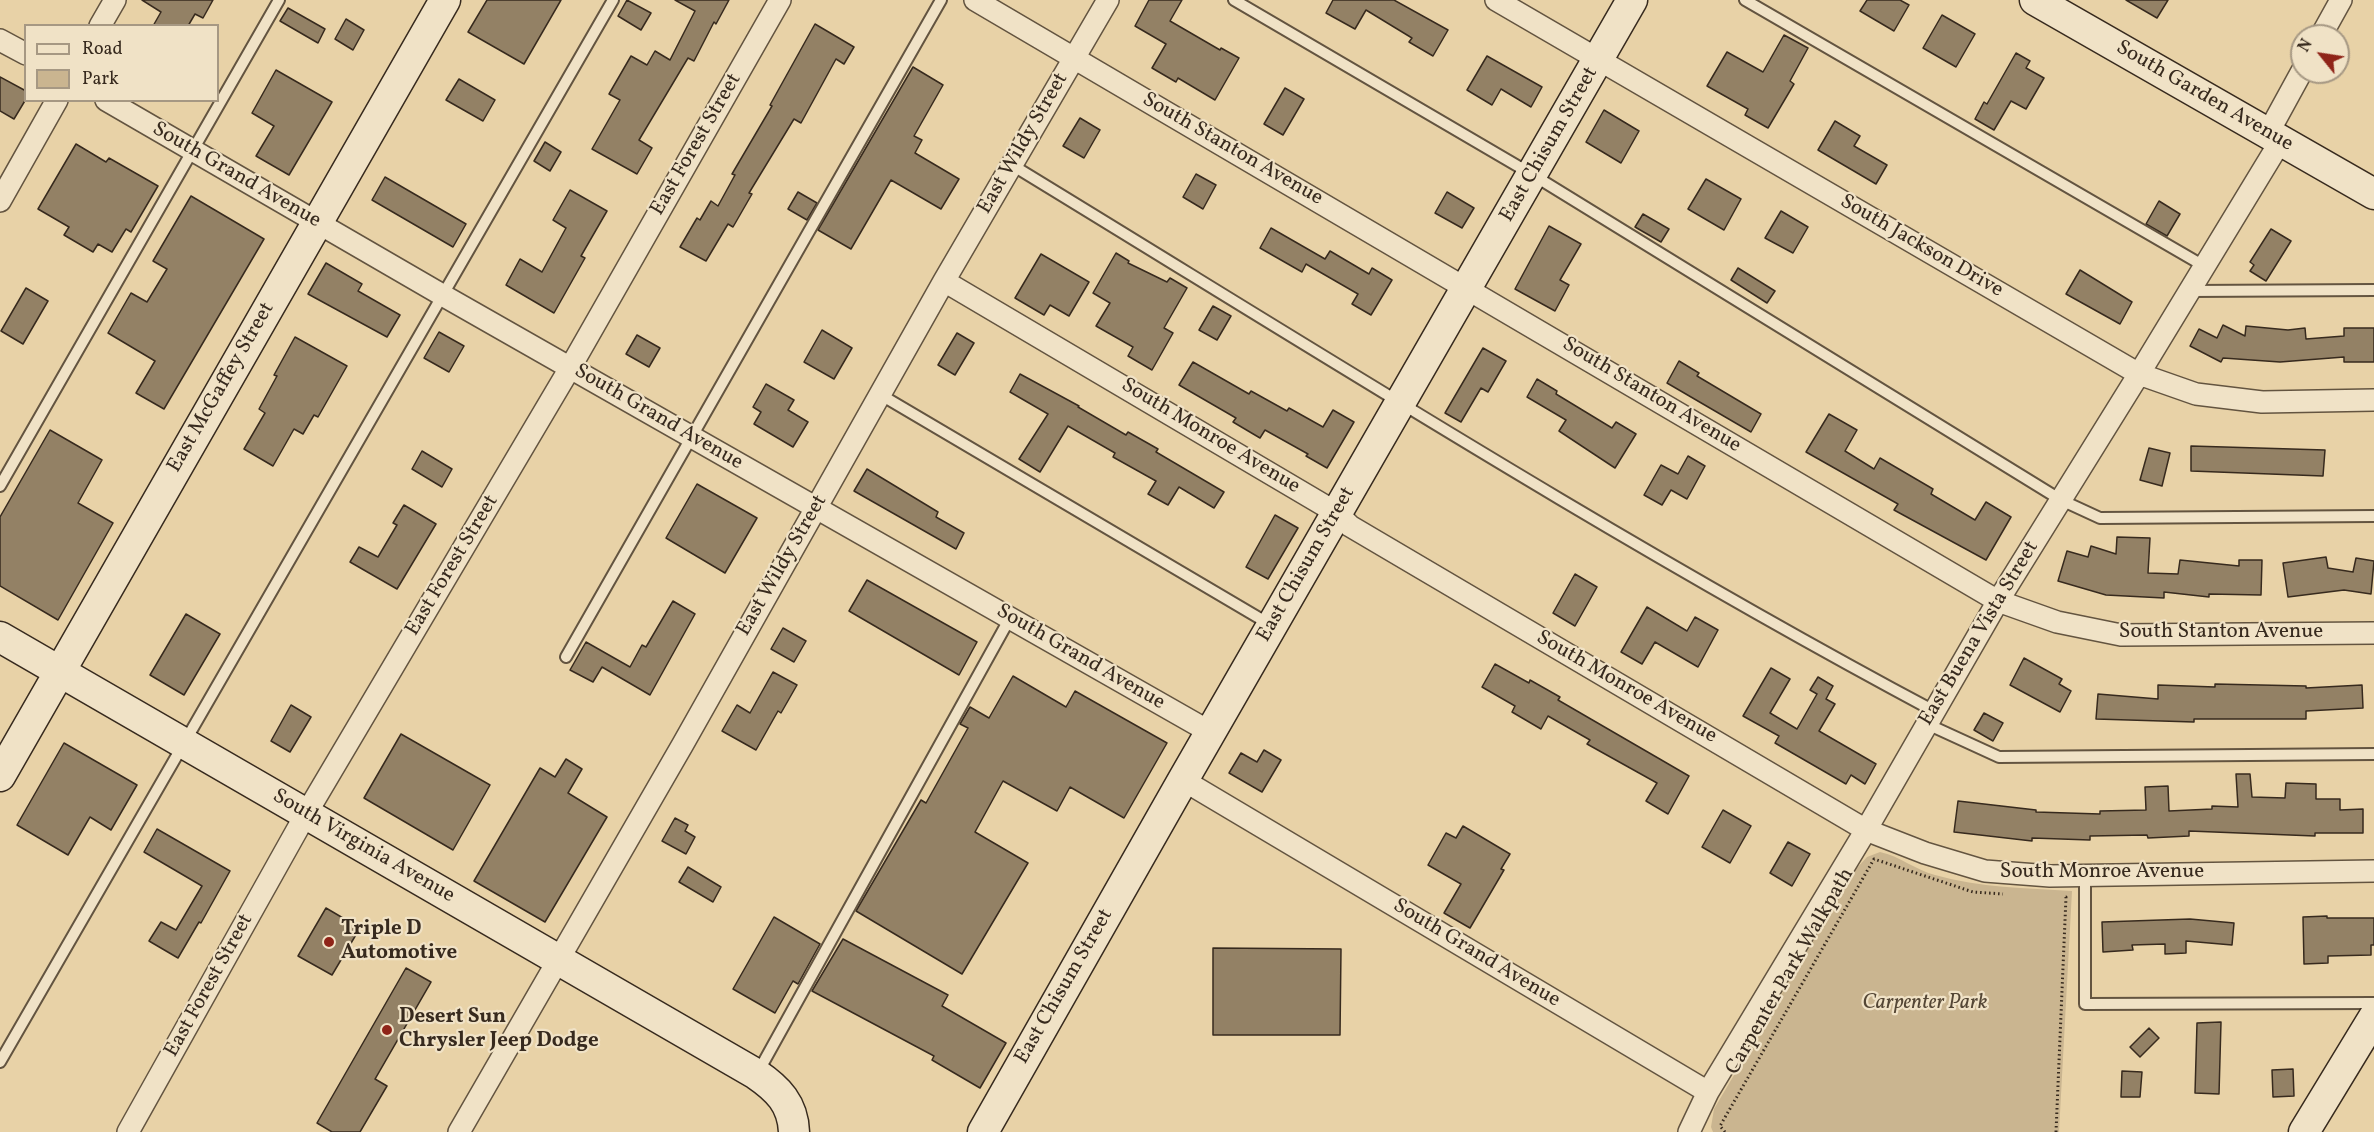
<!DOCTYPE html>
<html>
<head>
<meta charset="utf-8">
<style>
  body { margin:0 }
  #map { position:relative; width:2374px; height:1132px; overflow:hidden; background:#e8d2a7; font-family:Vollkorn,serif }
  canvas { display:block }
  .legend { position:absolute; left:24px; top:24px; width:195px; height:78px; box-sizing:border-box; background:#f0e2c6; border:2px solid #a69883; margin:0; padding:8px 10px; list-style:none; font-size:18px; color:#372a1e }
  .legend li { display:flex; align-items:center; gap:12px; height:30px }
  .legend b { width:30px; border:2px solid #a69883 }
  .north { position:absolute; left:2290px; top:24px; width:60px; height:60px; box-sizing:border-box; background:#f0e2c6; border:2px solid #a69883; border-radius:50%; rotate:300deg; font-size:16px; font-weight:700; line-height:24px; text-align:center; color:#372a1e }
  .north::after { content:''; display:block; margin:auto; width:21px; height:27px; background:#8f2418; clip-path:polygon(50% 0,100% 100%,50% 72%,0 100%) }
</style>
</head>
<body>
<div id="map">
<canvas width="2374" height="1132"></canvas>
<ul class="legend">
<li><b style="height:8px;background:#f0e2c6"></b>Road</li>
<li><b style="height:16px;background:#cab590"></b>Park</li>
</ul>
<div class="north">N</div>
</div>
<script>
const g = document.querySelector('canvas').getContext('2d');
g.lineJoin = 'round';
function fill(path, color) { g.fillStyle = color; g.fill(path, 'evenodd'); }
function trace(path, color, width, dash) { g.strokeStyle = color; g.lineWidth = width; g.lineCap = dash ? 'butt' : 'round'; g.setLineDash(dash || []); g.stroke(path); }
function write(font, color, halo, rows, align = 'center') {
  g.font = font + ' Vollkorn,serif'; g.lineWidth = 4.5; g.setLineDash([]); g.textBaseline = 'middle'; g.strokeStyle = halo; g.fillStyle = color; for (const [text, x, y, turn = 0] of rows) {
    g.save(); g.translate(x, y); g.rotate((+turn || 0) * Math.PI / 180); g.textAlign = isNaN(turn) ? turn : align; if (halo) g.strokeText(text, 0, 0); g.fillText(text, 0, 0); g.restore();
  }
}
const green = new Path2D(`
  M1880,852c20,4 35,18 55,23 45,13 91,13 137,16l-13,241h-346l-2,-5 3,-18 141,-239 12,-13z`);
const building = new Path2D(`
  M142,0h71l-10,18 -8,-4 -7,12h-35l8,-14z
  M487,0h74l-37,64 -56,-32z
  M627,0l24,13 -10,17 -23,-14z
  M675,0h54l-13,24 -2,-2 -20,39 -6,-3 -49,82 13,8 -15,26 -45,-25 28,-49 -11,-6 22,-38 16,9 8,-14 15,9 25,-49z
  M1149,0h33l-12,21 50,29 1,-2 18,10 -24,42 -37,-22 -2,4 -24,-14 14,-24 -31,-18z
  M1333,0h61l54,30 -15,26 -24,-14 3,-4 -46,-28 -11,19 -29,-16z
  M1867,0h33l9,5 -15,26 -34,-20z
  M2126,0h42l-11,18z
  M288,8l37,21 -7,14 -38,-22z
  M1942,15l33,19 -19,33 -33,-19z
  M346,19l18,11 -11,20 -18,-11z
  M815,24l39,23 -10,17 -8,-5 -35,64 -7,-4 -45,74 3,1 -19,33 -5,-3 -22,37 -26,-14 17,-29 3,2 11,-19 7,5 17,-31 -3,-1 40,-68 -2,-1z
  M1784,35l24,13 -18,33 4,3 -26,44 -23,-13 3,-6 -41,-23 20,-34 36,20z
  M2016,53l14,8 -4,7 18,10 -18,31 -15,-8 -17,29 -19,-11 9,-17 3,2z
  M1487,56l55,31 -11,20 -30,-18 -9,16 -25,-15z
  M913,67l30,18 -29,51 8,4 -7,13 44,26 -18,30 -50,-29 -40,69 -33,-19z
  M276,70l56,32 -43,73 -33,-19 18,-30 -22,-13z
  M0,77l26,14v8l-12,20 -14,-8z
  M459,79l36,21 -12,21 -37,-21z
  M1285,88l19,11 -21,36 -19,-11z
  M1604,110l35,21 -18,32 -35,-21z
  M1080,118l20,12 -16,28 -21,-12z
  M1835,121l25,15 -6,10 33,19 -11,19 -58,-34z
  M545,142l16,10 -11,19 -16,-10z
  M76,144l30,18 3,-4 49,28 -27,46 -5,-3 -14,23 -14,-8 -5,8 -29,-17 5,-8 -31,-18z
  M1196,174l20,11 -13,24 -20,-12z
  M385,177l81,47 -13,23 -81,-47z
  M1706,179l35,20 -17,31 -36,-21z
  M570,190l37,21 -26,45 4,2 -31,55 -48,-28 14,-26 22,13 24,-44 -13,-8z
  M798,192l19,11 -10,17 -19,-11z
  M1447,192l27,16 -12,20 -27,-15z
  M191,196l73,43 -100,170 -28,-16 19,-32 -47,-28 23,-40 16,9 20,-33 -14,-8z
  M2159,201l21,13 -13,22 -21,-12z
  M1781,211l27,16 -15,26 -28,-15z
  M1643,214l26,15 -8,13 -26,-15z
  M1549,226l32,18 -21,36 9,5 -14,26 -40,-22z
  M1271,228l54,31 5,-8 39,23 3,-6 20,12 -21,35 -19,-11 6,-10 -52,-30 -4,8 -42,-24z
  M2271,229l20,12 -25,40 -16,-10 4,-6 -4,-3z
  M1116,253l13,8 -1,2 39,19 3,-4 17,10 -23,40 9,5 -21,37 -24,-14 5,-9 -37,-21 14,-23 -17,-10z
  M1041,254l48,28 -20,34 -19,-11 -6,10 -29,-17z
  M326,263l36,21 -4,7 42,24 -13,22 -79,-43z
  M1738,268l37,23 -8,12 -36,-23z
  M2080,270l52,32 -12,22 -54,-30z
  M26,288l22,13 -25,43 -22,-13z
  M1213,306l18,10 -14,24 -18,-10z
  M2223,325l22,11 1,-10 42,4 17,-2 1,11 38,-3v-8h30v34h-30v-5l-64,5 -57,-4 -2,4 -31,-16 9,-17 18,9z
  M822,330l30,18 -18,31 -30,-17z
  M439,332l25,14 -15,26 -25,-14z
  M957,333l17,10 -19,32 -17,-10z
  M637,335l23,13 -11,19 -23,-13z
  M295,337l52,29 -29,51 -4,-2 -11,19 -9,-5 -21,37 -29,-17 21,-36 -6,-4 18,-33 -3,-1z
  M1483,348l23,13 -18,31 -7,-4 -20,34 -16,-9z
  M1679,361l20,12 -2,3 64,38 -10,18 -84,-49z
  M1193,362l56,32 2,-3 36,20 2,-3 34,19 10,-17 21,12 -27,46 -21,-12 2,-2 -43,-24 -5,8 -27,-16 3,-4 -57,-33z
  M1020,374l59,32 -1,1 48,28 2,-3 30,17 -2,3 68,40 -10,16 -35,-21 -11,18 -20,-11 8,-13 -43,-24 2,-4 -47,-27 -28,46 -21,-13 29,-45 -38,-22z
  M1537,379l20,12 -1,3 56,34 4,-6 20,12 -21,34 -56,-37 7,-11 -39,-23z
  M766,384l28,16 -6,10 20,12 -15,25 -39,-23 7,-12 -8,-5z
  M1829,414l28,16 -12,21 29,18 6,-11 53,31 -2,5 44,26 11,-18 25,15 -25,43 -92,-50 4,-6 -92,-52z
  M50,430l52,30 -24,43 35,20 -55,97 -58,-34v-69z
  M2191,446l134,4 -2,26 -132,-5z
  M2149,448l21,5 -8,33 -22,-6z
  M422,451l30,18 -10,18 -30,-18z
  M1688,456l17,10 -18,33 -16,-9 -9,15 -18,-10 17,-30 17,9z
  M867,469l71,43 -2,5 28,16 -8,16 -102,-58z
  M697,484l60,34 -32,55 -59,-35z
  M404,505l32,19 -39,65 -47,-27 9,-15 19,10 19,-32 -4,-2z
  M1275,515l23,13 -30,51 -22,-12z
  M2117,537l33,1 -2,35 30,1 2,-14 59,6v-6h23l-1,35 -52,-1v3l-45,-5v6l-58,-3 -48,-14 9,-30 21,6 3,-11 25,8z
  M2326,557l2,11 25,4 3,-14 18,3 -3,33 -27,-4 -56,7 -5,-34z
  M1575,574l22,13 -22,39 -22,-13z
  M867,580l110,62 -18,33 -110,-64z
  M673,601l22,13 -45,81 -48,-28 -9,15 -23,-12 16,-28 44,25 12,-22 4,2z
  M1647,607l40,24 8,-14 23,13 -20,37 -43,-25 -13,22 -21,-12z
  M186,614l34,20 -36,61 -34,-20z
  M783,628l23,13 -12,21 -23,-13z
  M2024,658l38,21 -3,5 12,7 -11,21 -50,-27z
  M1495,664l34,19 1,-3 30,17 -2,3 131,76 -21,38 -22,-13 11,-18 -70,-39 3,-4 -42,-24 -7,13 -29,-17 3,-6 -33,-19z
  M1771,668l19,11 -20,34 27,16 20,-35 -7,-4 8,-13 15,9 -7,13 9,5 -16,27 57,33 -11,20 -14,-9 -5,9 -71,-41 4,-7 -36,-20z
  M773,672l24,13 -16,28 -3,-2 -22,39 -34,-19 15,-26 13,8z
  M1013,676l53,31 9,-16 92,52 -43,75 -54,-31 -13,24 -54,-30 -28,51 53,31 -66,111 -106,-63 65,-111 5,3 42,-75 -8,-4 10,-17 19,11z
  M2215,684l91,2v2l56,-3 1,23 -57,3v8h-112v3l-98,-3 2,-25 60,5v-14l57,2z
  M291,705l20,12 -21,35 -19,-11z
  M1984,713l19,10 -10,18 -19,-11z
  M401,734l89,51 -37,65 -89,-52z
  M64,743l73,42 -26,45 -21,-13 -22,38 -51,-30z
  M1264,750l17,10 -19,32 -33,-19 12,-20 16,9z
  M566,759l16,10 -14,24 39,24 -62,105 -71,-41 66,-113 15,9z
  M2236,774h14l2,23 33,1 1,-15 30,1v15h24v11l23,-1v24h-48v3l-126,-5v5l-41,2 -1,-3 -57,1v4l-58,-2v3l-78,-9 4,-31 78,9v2l64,2v-3l46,-1 -1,-23 23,-1 1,25 43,-2v-3l26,1z
  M1723,810l28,16 -21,37 -28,-16z
  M675,818l13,7 -3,6 10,6 -9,17 -24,-13z
  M1463,826l47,28 -9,15 3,1 -34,58 -26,-15 17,-29 -33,-19 18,-32 10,5z
  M157,829l73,42 -29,52 -2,-1 -21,36 -29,-17 12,-19 15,8 26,-44 -58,-34z
  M1788,842l22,12 -18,32 -22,-13z
  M688,867l33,20 -8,15 -34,-20z
  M326,908l34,20 -28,47 -34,-19z
  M2327,916v2h47v27h-3v10l-43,1v7l-24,1 -1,-47z
  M774,917l46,27 -22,40 -5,-3 -18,32 -42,-24z
  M2190,919l44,4 -2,22 -46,-4v12l-21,1v-10l-33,1 1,5 -30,2 -1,-30z
  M843,939l105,56 -6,11 64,37 -26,45 -48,-28 2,-4 -122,-65z
  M1213,948l128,1 -1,86h-127z
  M406,968l25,14 -56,97 12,7 -27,46h-28l-15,-9z
  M2221,1022l-2,72 -24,-1 2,-70z
  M2149,1028l10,10 -19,19 -10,-10z
  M2293,1069l1,27 -21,1 -1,-27z
  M2122,1071l20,1 -2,25h-19z`);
const path = new Path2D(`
  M1725,1132l-5,-6 154,-267 99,33 30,2
  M2056,1132l10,-235h-2`);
const lane = new Path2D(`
  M1234,0l299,175 528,325 39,18 274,-2
  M1745,0l459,266
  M1012,165c305,186 607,378 922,546
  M2189,291l185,-1
  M881,395l390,230
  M0,486l279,-486
  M566,657l375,-657
  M1927,724l72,33 375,-3
  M2085,875v129l289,-1
  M0,1062l613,-1062
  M757,1074l253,-456`);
const street = new Path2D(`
  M975,0l1023,601 59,21 64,13 253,-2
  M1496,0l643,374 57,20 66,8 112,-2
  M100,26l15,-26
  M2321,36l20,-36
  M0,40l26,14
  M106,100l338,196 766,436
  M2267,135l35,-64
  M0,201l57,-101
  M944,281l393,232 13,13 516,304 59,23 60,18 65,5 324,-5
  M1183,780l525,312
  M128,1132l178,-318 264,-446 210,-368
  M459,1132l224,-388 261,-463 164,-281
  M1689,1132l19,-40 158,-262 132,-229 141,-227 141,-232`);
const secondary = new Path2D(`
  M2035,0l339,194
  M0,637l756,437c22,15 37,30 38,58
  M0,776l445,-776
  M983,1132l200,-352 449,-780
  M2304,1132l70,-115`);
const markers = [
  [329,942,6,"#8f2418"],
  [387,1030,6,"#8f2418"]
];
const streetNames = [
  ["South Garden Avenue",2204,97,30],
  ["East Wildy Street",1024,144,-60],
  ["East Forest Street",697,145,-60],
  ["East Chisum Street",1550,145,-60],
  ["South Stanton Avenue",1232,150,30],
  ["South Grand Avenue",236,176,30],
  ["South Jackson Drive",1921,247,30],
  ["East McGaffey Street",222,388,-60],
  ["South Stanton Avenue",1651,396,31],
  ["South Grand Avenue",658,418,30],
  ["South Monroe Avenue",1210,437,31],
  ["East Chisum Street",1307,565,-60],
  ["East Forest Street",453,566,-59],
  ["East Wildy Street",783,566,-60],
  ["South Stanton Avenue",2221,633],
  ["East Buena Vista Street",1980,634,-59],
  ["South Grand Avenue",1080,658,30],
  ["South Monroe Avenue",1626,688,30],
  ["South Virginia Avenue",363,847,30],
  ["South Monroe Avenue",2102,873],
  ["South Grand Avenue",1476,954,31],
  ["Carpenter Park Walkpath",1791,972,-60],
  ["East Forest Street",210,986,-61],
  ["East Chisum Street",1065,987,-60]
];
const poiNames = [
  ["Triple D",341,930],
  ["Automotive",341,954],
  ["Desert Sun",399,1018],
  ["Chrysler Jeep Dodge",399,1042]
];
const parkNames = [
  ["Carpenter Park",1925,1004]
];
fill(green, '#cab590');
fill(building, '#938165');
trace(building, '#372a1e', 1.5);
trace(lane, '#635440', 14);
trace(street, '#635440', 24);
trace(secondary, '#372a1e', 33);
trace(path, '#372a1e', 3, [1.5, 3]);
trace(lane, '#f0e2c6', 10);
trace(street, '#f0e2c6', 21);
trace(secondary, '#f0e2c6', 30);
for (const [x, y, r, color] of markers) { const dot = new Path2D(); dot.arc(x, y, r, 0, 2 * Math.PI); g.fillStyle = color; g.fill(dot); trace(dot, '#f0e2c6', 2); }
write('21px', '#372a1e', '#f0e2c6', streetNames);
write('bold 21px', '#372a1e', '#f0e2c6', poiNames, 'left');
write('italic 21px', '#544635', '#f0e2c6', parkNames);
</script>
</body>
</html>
